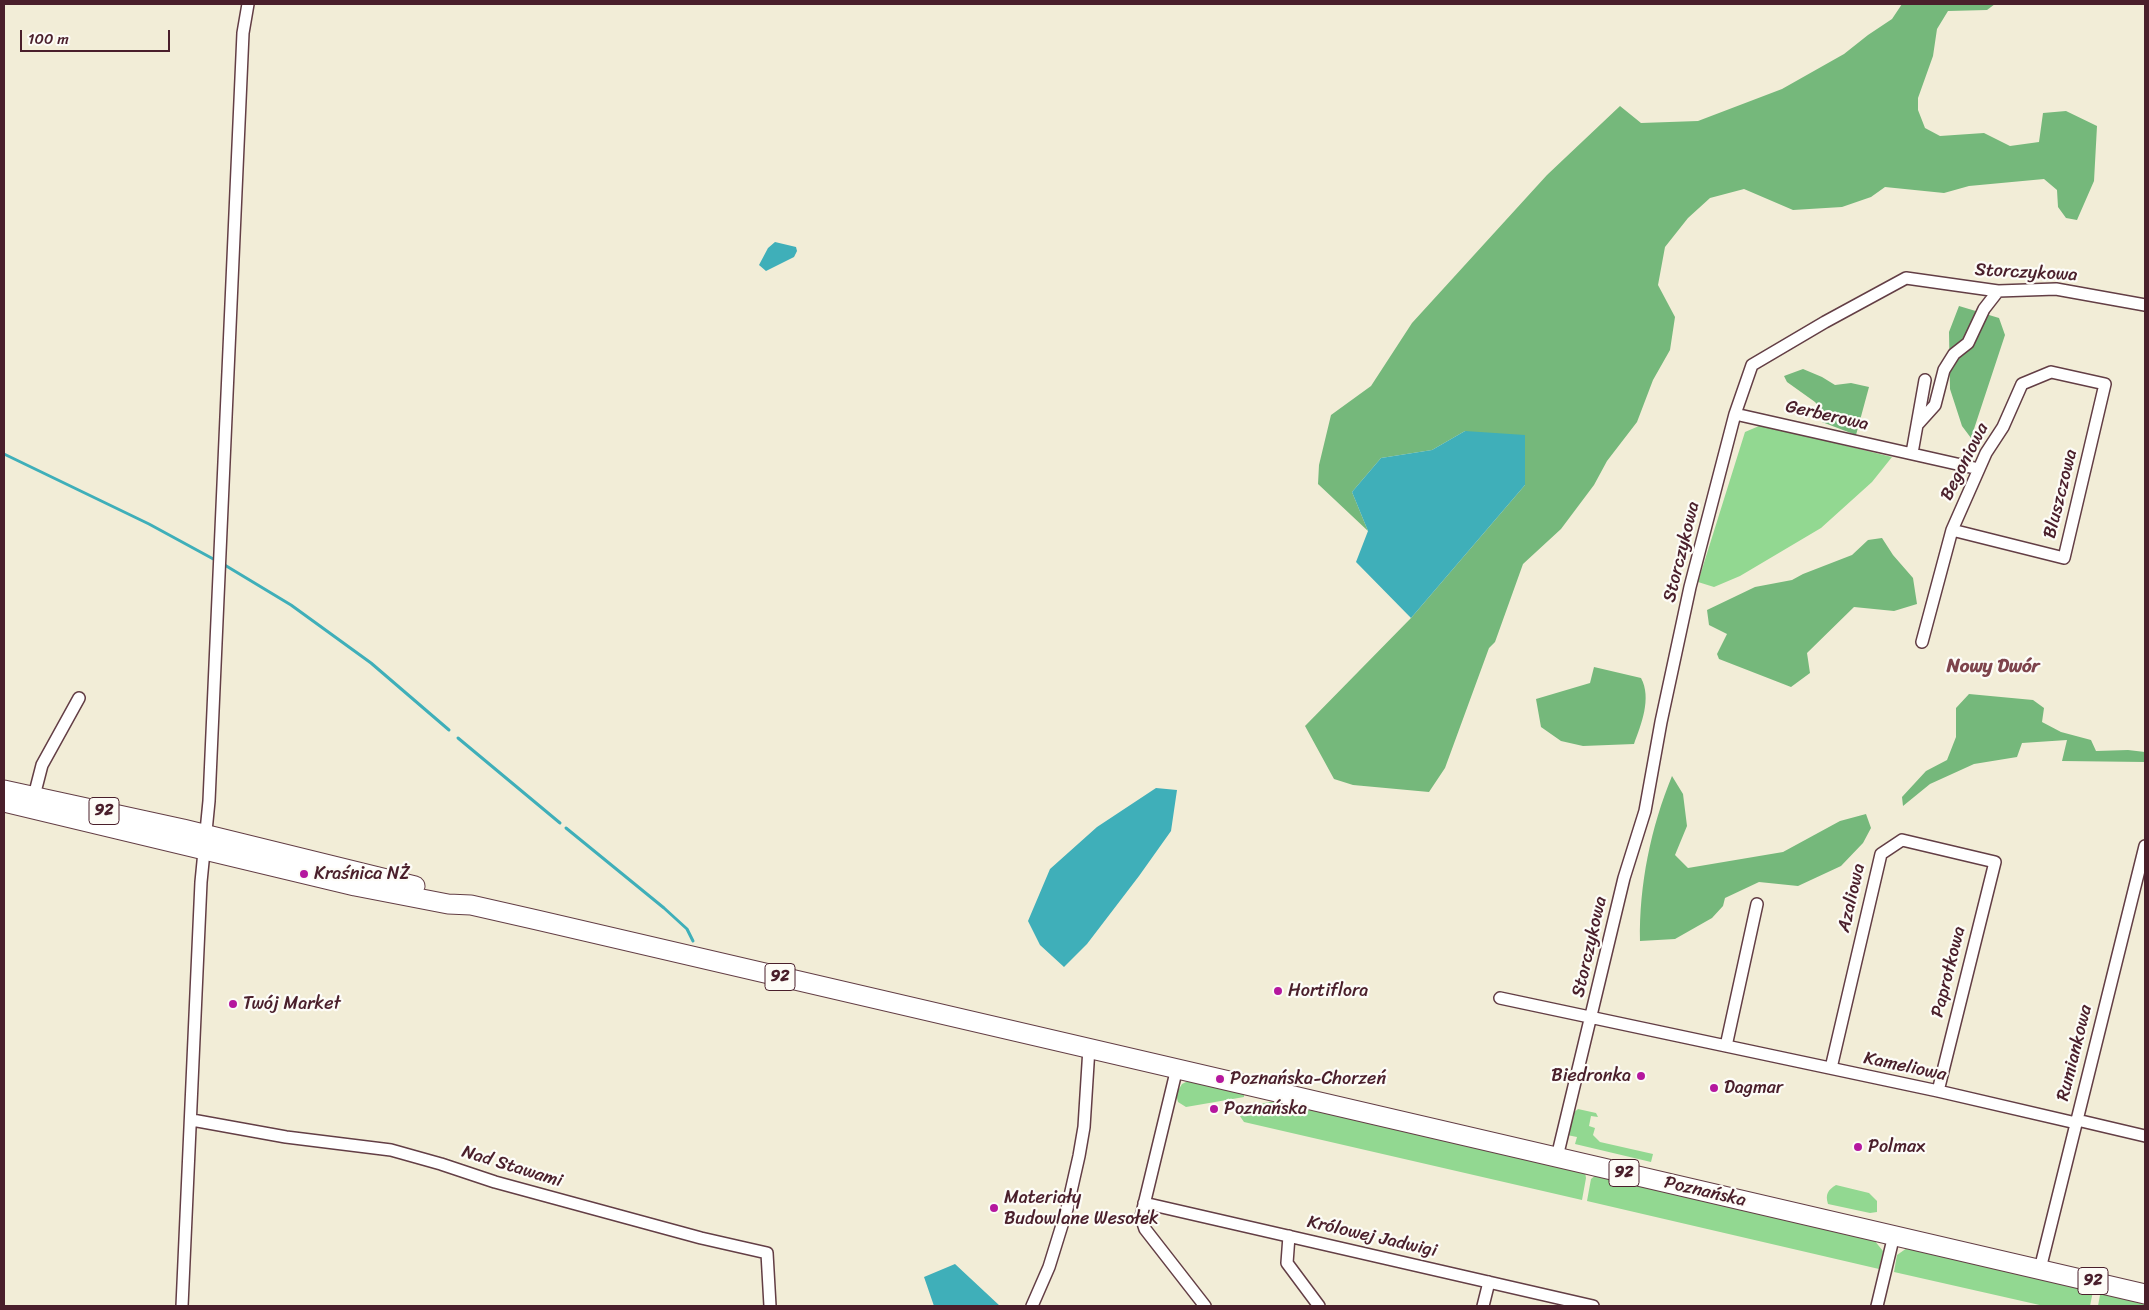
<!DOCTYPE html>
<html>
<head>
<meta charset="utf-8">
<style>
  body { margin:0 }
  #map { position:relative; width:2149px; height:1310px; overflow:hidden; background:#f2edd7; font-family:Sriracha,sans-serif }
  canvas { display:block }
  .frame { position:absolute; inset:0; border:5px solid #4a1f2b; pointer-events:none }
  .scale { position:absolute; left:20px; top:30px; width:150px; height:22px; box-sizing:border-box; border:2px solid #4a1f2b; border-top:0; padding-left:6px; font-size:15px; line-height:18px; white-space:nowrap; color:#4a1f2b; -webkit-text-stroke:4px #fdfcf7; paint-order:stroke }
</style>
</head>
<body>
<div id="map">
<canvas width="2149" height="1310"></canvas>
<div class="frame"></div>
<div class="scale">100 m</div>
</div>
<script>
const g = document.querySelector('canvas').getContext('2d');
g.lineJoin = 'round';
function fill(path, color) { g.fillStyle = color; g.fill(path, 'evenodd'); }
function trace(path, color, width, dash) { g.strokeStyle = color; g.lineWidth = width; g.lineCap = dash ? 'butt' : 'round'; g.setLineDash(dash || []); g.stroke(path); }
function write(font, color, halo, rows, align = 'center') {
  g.font = font + ' Sriracha,sans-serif'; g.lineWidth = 4.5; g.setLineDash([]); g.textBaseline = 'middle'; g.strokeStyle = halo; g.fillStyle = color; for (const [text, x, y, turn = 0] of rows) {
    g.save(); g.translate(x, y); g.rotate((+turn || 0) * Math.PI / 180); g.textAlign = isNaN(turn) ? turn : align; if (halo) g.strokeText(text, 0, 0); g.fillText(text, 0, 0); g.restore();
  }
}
const green = new Path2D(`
  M1759,426h6l127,31 -20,25 -51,46 -81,48 -26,11 -16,-5 47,-150z
  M1186,1082h8l50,12v3l-58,10 -8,-5 -2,-8 6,-10z
  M1270,1102h10l305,70 1,6 -4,22 -338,-78 -7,-10 7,-5z
  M1578,1109l18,4 2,4 -7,-1 -2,10 6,2 -2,7 7,7 53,12 -2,8 -76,-18 2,-7 -10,-2 5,-21z
  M1596,1175l278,65 9,11 -4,18 -292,-68 4,-22z
  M1836,1185l33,8 8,8v11l-7,1 -42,-9c-3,-10 0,-14 8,-19z
  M1907,1248l186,43 -3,15h-46l-150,-34 3,-17z
  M2105,1293l40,9v4h-47l2,-11z`);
const forest = new Path2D(`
  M1902,4h93l-8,6 -39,1 -11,18 -4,27 -15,42v12l7,18 15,8 44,-3 26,13 29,-4 4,-29 23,-2 31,15 -3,55 -17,39 -11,-2 -8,-11 -1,-17 -13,-11 -75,7 -25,7 -59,-6 -14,10 -29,10 -49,3 -49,-21 -34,9 -22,20 -23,29 -7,38 17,32 -5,33 -17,30 -16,42 -30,39 -13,24 -33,44 -38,35 -28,78 -6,6 -44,120 -16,24 -76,-7 -19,-6 -29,-53 106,-108 114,-133 -60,-54 -33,19 -51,8 -29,34 16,39 -50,-47 1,-19 12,-50 40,-29 41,-63 135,-148 73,-69 21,17 57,-2 84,-32 62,-35 24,-19 24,-16z
  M1959,306l40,12 6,17 -34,103 -9,-12 -12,-37 -1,-57z
  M1803,369l19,8 13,8 16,-2 18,4 -13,48 -34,-13 4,-7 -11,-13 -28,-20 -3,-6z
  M1882,538l11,17 20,23 4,26 -23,7 -40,-4 -47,46 3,20 -19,14 -72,-28 -2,-5 10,-20 -18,-9 -2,-15 48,-23 37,-7 11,-6 49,-19 16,-15z
  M1594,667l47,11c11,20 0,47 -7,66l-51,2 -22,-5 -20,-14 -5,-28 54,-16z
  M1969,694l64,6 11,8 -2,14 19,10 30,8 5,11 32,-1 17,2v10l-83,-1 5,-21 -45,3 -5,14 -43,7 -44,20 -27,22 -1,-9 24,-26 21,-11 9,-23v-29z
  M1672,776l11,18 4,32 -12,29 13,13 95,-16 57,-31 26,-7 5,14 -8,15 -22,23 -43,20 -39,-4 -34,16 -2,8 -11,12 -37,21 -35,2c-1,-56 11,-114 32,-165z`);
const water = new Path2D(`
  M775,242l21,5 1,4 -3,6 -28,14 -7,-6 9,-17z
  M1465,431l60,4v50l-114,133 -55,-56 12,-31 -16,-39 29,-34 51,-8z
  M1156,788l21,2 -6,41 -32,45 -52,68 -23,23 -24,-22 -12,-24 22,-52 47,-42z
  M955,1264l45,42h-66l-10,-29z`);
const stream = new Path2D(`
  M4,454l145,70 68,37
  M223,564l68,41 80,58 78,67
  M458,738l102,85
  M566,828l98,80 23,21 6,12`);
const street = new Path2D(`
  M1735,414l244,55
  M1917,425l18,-20 9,-35 10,-16 14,-11 16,-34 14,-18
  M1912,453l13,-73
  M1922,642l30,-112 34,-77 17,-26 19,-43 29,-12 54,12 -41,174 -112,-28
  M34,796l8,-31 37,-67
  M1500,998l438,93 138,32
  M1726,1046l31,-142
  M1177,1068l-36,149 4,12 60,77
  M1831,1068l50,-214 21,-14 93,22 -57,229
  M192,1120l94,17 105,13 50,14 54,18 206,56 66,15 3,53
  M2077,1120l68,16
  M1557,1157l67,-279 21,-67 16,-89 29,-135 45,-173 17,-49 73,-43 81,-44 92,13 58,-2 89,16
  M1144,1203l449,103
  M1289,1236l-2,27 32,43
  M2040,1269l105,-423
  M182,1306l19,-424 8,-81 34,-768 5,-29
  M1032,1306l17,-39 18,-58 12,-53 5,-29 5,-79
  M1483,1306l6,-24
  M1877,1306l17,-71`);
const primary = new Path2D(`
  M4,790l179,39 232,57
  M4,802l351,84 93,18 23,1 66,15 1608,374`);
const markers = [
  [304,874,5,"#b5179e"],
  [1278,991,5,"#b5179e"],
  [233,1004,5,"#b5179e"],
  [1641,1076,5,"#b5179e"],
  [1220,1079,5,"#b5179e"],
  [1714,1088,5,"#b5179e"],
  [1214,1109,5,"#b5179e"],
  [1858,1147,5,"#b5179e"],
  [994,1208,5,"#b5179e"]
];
const shields = [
  [104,811,30],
  [780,977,30],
  [1624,1173,30],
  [2093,1281,30]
];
const shieldNames = [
  ["92",104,811],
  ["92",780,977],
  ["92",1624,1173],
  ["92",2093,1281]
];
const streetNames = [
  ["Storczykowa",2026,273,3],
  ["Gerberowa",1827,416,13],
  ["Begoniowa",1965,462,-63],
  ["Bluszczowa",2061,494,-76],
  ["Storczykowa",1682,552,-76],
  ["Azaliowa",1852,898,-77],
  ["Storczykowa",1590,947,-77],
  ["Paprotkowa",1949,972,-76],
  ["Rumiankowa",2075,1053,-76],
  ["Kameliowa",1905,1067,12],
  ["Nad Stawami",512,1167,17],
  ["Poznańska",1705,1192,13],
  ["Królowej Jadwigi",1372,1237,13]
];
const poiNames = [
  ["Kraśnica NŻ",314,874],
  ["Hortiflora",1288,991],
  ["Twój Market",243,1004],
  ["Biedronka",1631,1076,"right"],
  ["Poznańska-Chorzeń",1230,1079],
  ["Dagmar",1724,1088],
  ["Poznańska",1224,1109],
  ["Polmax",1868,1147],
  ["Materiały",1004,1198],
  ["Budowlane Wesołek",1004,1219]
];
const neighbourhoodNames = [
  ["Nowy Dwór",1993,667]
];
fill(green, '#92d891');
fill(forest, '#75b87b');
fill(water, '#3fafb9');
trace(stream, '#3fafb9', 3);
trace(street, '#633e45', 14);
trace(primary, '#633e45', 21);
trace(street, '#fff', 11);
trace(primary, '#fff', 19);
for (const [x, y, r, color] of markers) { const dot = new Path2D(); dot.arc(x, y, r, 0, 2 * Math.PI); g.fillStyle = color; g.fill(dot); trace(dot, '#fdfcf7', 2); }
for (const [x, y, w] of shields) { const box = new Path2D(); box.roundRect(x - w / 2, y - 13.5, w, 27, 4); g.fillStyle = '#fdfcf7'; g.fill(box); trace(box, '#4a1f2b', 1); }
write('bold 16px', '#4a1f2b', null, shieldNames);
write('18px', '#4a1f2b', '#fdfcf7', streetNames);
write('18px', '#4a1f2b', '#fdfcf7', poiNames, 'left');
write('bold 19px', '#7e444c', '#fdfcf7', neighbourhoodNames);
</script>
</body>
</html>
